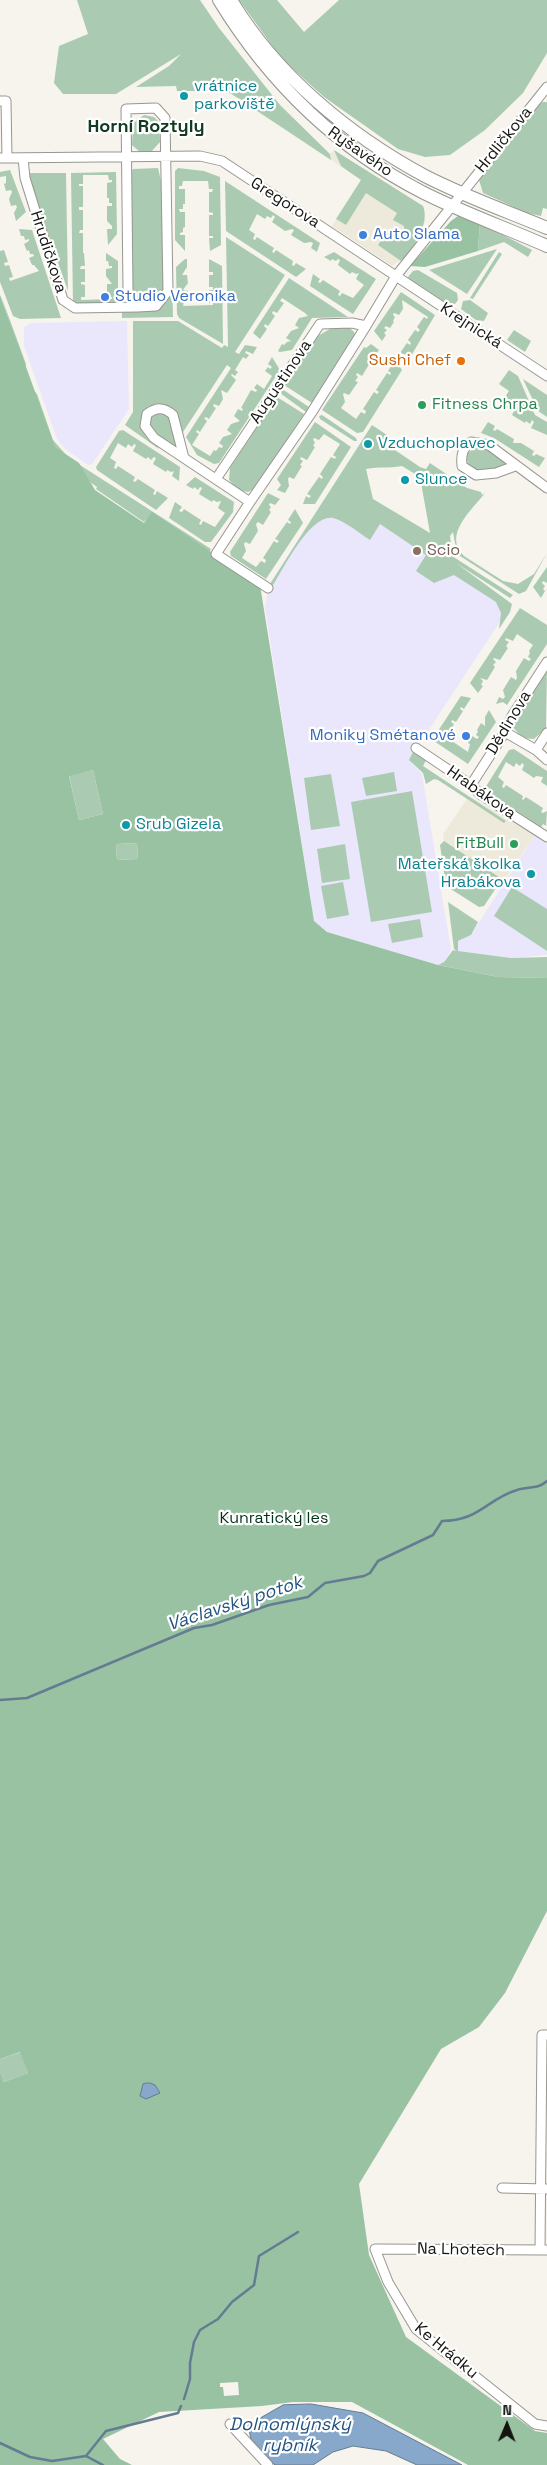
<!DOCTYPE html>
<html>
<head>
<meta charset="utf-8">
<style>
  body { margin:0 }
  #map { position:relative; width:547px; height:2465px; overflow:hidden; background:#f6f4ed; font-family:"Space Grotesk",sans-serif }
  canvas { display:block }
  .north { position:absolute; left:482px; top:2400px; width:50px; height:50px; -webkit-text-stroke:4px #fff; paint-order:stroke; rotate:1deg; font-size:14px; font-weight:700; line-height:20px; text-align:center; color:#141411 }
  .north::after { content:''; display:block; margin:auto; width:18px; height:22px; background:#141411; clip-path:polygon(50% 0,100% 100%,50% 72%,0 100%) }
</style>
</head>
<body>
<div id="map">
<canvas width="547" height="2465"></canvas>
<div class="north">N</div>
</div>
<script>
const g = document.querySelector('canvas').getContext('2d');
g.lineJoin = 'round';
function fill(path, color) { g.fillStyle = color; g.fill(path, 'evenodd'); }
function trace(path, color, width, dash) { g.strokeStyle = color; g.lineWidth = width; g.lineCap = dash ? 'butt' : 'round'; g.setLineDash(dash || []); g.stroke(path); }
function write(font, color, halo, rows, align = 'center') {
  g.font = font + ' "Space Grotesk",sans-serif'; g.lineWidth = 4.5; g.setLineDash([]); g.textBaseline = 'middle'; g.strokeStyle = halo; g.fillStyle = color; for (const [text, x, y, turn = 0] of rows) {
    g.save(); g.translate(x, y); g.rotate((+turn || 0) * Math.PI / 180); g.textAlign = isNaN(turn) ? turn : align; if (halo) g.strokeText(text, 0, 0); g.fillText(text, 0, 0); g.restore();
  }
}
const built = new Path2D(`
  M334,150l89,56 2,16 -5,12 -14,23 -14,9 -60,-40 29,-46 -30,-20 -1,-6z
  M469,796l66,39 -31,46 -60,-40 -1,-7z`);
const education = new Path2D(`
  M127,321l2,88 -37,55 -4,1 -23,-16 -8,-10 -33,-93v-19l7,-4z
  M340,496l171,109 -102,155 13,14 29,176 -7,12 -6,3 -111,-33 -13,-11 -49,-313 3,-20 4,-7 52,-82z
  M535,835l12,9v111l-36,3 -53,-7v-10l13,-6z`);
const green = new Path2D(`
  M77,0h123l19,28 61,77 50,49 1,6 -104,-69h-50l-1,-5 -40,1 33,-21 12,-12 -65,40h-53l-9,-11 5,-37 29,-12z
  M239,0h38l27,32 35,-32h208v53l-24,40 -38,37 -35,25 -25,2 -27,-8 -74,-52 -43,-39z
  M543,102h4v107l-4,-1 -2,8 -14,-3 -44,-20 -4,-13 57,-75z
  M144,115l10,2 5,5 1,20 -9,10 -10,1 -9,-8 1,-22z
  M334,150l89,56c7,17 -9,43 -22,55l-23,-16 11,-16 10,6 5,-2v-7l-11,-6 4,-7 -31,-20 -20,32 -10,-6 25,-39 -20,-14z
  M158,168l3,13 3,106 -1,6 -8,9c-16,2 -18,-1 -24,-16l-1,-112 3,-5z
  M178,168l26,3 16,6 1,68 -11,6 -1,-13h4v-2h-4v-21h4v-2l-4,-1v-20h3l1,-3h-4l-1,-8h-25l-1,5h-3v3h6v15h-2v5h-4l1,3h5v15l-2,1v4l-3,1v2h5v16l-10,-11v-69z
  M10,170l16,42 -10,9 -2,-8 3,-6 -1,-2 -5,1 -2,-7 3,-7 -1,-2 -5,1 -2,-7 2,-1v-7l-6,1v-5z
  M116,172l1,62 -9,11 -1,-16h5v-3l-5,-5v-15h5v-3h-3v-5h-2v-15l5,-1v-2h-3l-1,-5h-25v9h-4v2h4v21h-4v3h4v20h-3l-1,3h4v20h1l1,13h-4l-1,3h5v13h-4v2l4,1v12h-4v3l31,-1v-2h-3v-5h-2v-8h5l-6,-8v-7l6,-1v-2h-3l-1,-5h-2v-8l12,8v45l-45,-2 -2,-131z
  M28,173h38l2,118 -38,-109z
  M225,181l95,62 -3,9 -6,-4 2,-5 -2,-1 -7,1 -13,-8 3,-5 -2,-1 -7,2 -13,-9 3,-5 -2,-2 -2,3 -4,-2 -2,3 -8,-5 -8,16 6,4 -2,5 2,1 2,-3 17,11 -2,4 2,1 2,-3 17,11 -1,4 2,1 2,-3 10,6 -10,8 -70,-46z
  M480,223l52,27 -4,7 -24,-15 -26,9z
  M19,229l13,1 29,88 -41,1 -7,-3 -13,-34v-31l4,-1 4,12 -4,1 1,3 4,-1 4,12 -4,1 1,3 29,-10 -5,-6h-2l-3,-7 5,-2 -1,-2h-3l-1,-4 -2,1 -3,-7 5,-3v-2l-4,1 -1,-4h-3z
  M226,237l59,38 -50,77 4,2 6,-9 12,2 -4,7 -7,-3 -1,2 4,2 -3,4 -3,-2 -8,13 3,2 -3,4 -3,-2 -1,1 5,5 -9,13 -6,-3 2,9 -4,7 -5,-2 -1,2 3,2 -7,11 -3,-2 -2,1 3,3 -7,11 -3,-2 -1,2 3,2 -7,11 18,11 4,-6 2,1 3,-4 3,1 1,-2 -4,-3 4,-6 9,-3 -5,-4 4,-6 9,-3 -6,-5 4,-7 4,2 1,-2 -2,-1 10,-18 5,2 1,-2 -3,-2 3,-4 7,5 8,-13 -7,-5 3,-4 2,2 2,-2 -4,-3 4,-7 8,13 -61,93 -5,1 -17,-9 -11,-18 45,-69 -4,-3 -46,70 -4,-14 -24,-14 -11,20c4,10 12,13 17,22l-34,-24 8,-13v-91h45l44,27 2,-3 4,2z
  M497,249l-30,45 -38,-24z
  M334,252l42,27 -23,35 -43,-28 3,-12 7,5 -2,3 2,1 3,-3 17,11 -2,4 2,1 2,-3 11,5 11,-13 -8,-6 3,-6 -3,1 -4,-2 -2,2 -12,-9 2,-5 -2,-1 -2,2 -4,-2 -1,2 -7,-4z
  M499,252l3,2 -29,45 -3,-1z
  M185,259h2v8l-5,8h5l1,8 -5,7 5,1v7h-3l-2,8 30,-1v-2h-4v-13h4v-3h-4v-12h4v-3h-4v-13l13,7 1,78 -44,-26 -2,-4 -1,-47z
  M418,270l39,23 1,7 -6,8 -42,-27 -2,-4 5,-6z
  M289,278l59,39 -36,1 -20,32 -12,2 -2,-1 4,-7 2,1 3,-3 4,-1 -5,-3 5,-7 8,-3 -4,-3 4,-7 9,-2 -3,-3 -23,-15 -2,3 4,2 -7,10 -4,-2 -1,2 3,3 -7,10 -3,-2 -1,2 3,3 -7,10 -7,-6z
  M172,280l1,37 -51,1v-8h25l22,-24z
  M401,292l34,23 -24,41 -11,-3 7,-10 3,2 1,-2 -3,-3 7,-10 3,2 2,-2 -3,-3 7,-10 3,2 1,-2 -26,-17 1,9 -4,6 -5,-2 -1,2 2,2 -2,4 1,1 -4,6 -4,-2 -2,2 3,2 -3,3 2,2 -4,6 -8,-10z
  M0,293l26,71c-2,9 4,23 11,30l16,46 16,18 142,91 -4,7 29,22 -89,-59 -3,3 -48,-33 1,-2 -42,-29z
  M470,300l18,13 -4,8 -8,-1 -15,-11 2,-8z
  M335,326h13l6,6 1,4 -43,67 -28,-18 32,-48z
  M514,330l17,11 -6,11 -18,-12z
  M371,344l8,6 -4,6 -5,-2 -2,2 3,2 -3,3 2,2 -8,13 -5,-3 -1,2 2,2 -3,4 3,1 -9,13 -5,-2 -1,1 2,8 -4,6 15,11 5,-7 4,2 1,-3 -3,-2 11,-17 3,2 2,-2 -3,-2 11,-17 3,2 1,-2 -3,-2 7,-11 7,10 -39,62 -6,1 -35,-23 42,-63 2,1z
  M509,370l9,6 17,39 12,7v13l-16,-7 3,-6 -2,-2 -2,4 -4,-3 -1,2 -13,-8 3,-6 -2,-1 -2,3 -4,-3 -2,3 -6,-5 10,-15 -10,-7z
  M523,379l24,16v22l-9,-6z
  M282,389l27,18 -3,5 -26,-19z
  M277,397l27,17 -47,73 -9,5 -10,-2 -9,-10 1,-12z
  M161,411l9,5 9,30 -4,3 -24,-16 -3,-11 4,-7z
  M322,415l34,23 1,3h-3l-34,-22 -1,-3z
  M315,422l36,25 -36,57h-12l3,-8 3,2 2,-2 -4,-2 12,-17 3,2 1,-2 -3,-3 11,-17 4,2 1,-2 -3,-2 7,-11 -16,-10 -5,6 -5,-2 -1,2 2,2 -2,4 2,1 -8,13 -6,-3 -1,2 3,2 -3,4 2,1 -8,13 -5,-2 -1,2 1,7 -4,7 -8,-3 4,-5 -4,-6z
  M488,422l7,4 -2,4 2,1 2,-2 17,10 -1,4h8l13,8 -2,4 2,1 2,-2 9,4 -6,9 -45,-29 -13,-5z
  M372,425l18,12 -4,7 34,23 6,2 4,-6 37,25 14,4 1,3 3,-2c-13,17 -43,42 -21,63l39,25 15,3 16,-10 13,-21 -21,38 -7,3 -62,-40 -4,-22 -3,4 2,15 -7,-7 -4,5 72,46 -3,3 -54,-35 56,41 -2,8 -11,17 2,-16 -5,-11 -42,-27 -20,8 -18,-12 10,-16 -46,-31 -10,16c-11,-7 -25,-19 -37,-22 -23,-4 -49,50 -60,67l-3,-1zM402,466l18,11 10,56 -57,-34 -7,-30c14,-3 21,0 36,-3z
  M123,430l57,37 -1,14 -7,-5 2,-5 -3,1 -4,-2 -1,2 -13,-8 3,-6 -2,-1 -3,3 -3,-3 -2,2 -13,-8 3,-6 -2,-1 -2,3 -4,-3 -2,4 -8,-5 -8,15 6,4 -2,6 2,1 2,-3 17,11 -2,4 2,1 3,-3 17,11 -2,4 2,1 2,-4 11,7 -12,12 -59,-40 -1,-3 23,-36z
  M476,446l10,1 19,14v5l-28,6c-8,-6 -12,-9 -9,-19z
  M195,477l39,25 -1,10 -22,30h-6l-36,-24 6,-16 7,5 -3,4 3,1 2,-3 17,11 -2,4 2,1 2,-4 12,6 10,-14 -7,-5 3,-7 -4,1 -4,-2 -1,2 -13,-8 3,-6 -2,-1 -2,3 -4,-3 -1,2 -7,-4z
  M268,493l12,6 -5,6 -5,-2 -1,2 2,2 -2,3 2,2 -8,13 -5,-3 -2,2 2,7 -8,13 -5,-2 -1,2 2,7 -4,7 14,9 5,-6 4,2 1,-3 -3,-2 11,-17 3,2 2,-2 -4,-2 12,-17 3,2 1,-2 -3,-2 7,-11 8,14 -37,56 -35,-23 -1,-4z
  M547,567v16l-4,-2 -1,2 3,3 -2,3 2,2 -4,7 -8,-11z
  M520,608l27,17v19l-40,61 -4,-3 -7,2 3,-7 4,2 2,-2 -2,-7 8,-13 5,3 1,-2 -1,-7 8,-13 5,3 2,-2 -3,-2 2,-4 -1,-2 4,-6 -16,-11 -4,7 -7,-3 -1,2 4,2 -3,4 2,2 -8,12 -6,-2 -1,1 3,3 -3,3 2,2 -8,13 -7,-2 3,3 -2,4 2,1 -5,7 -8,-10z
  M547,668l-1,60 -12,11 -12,-1 -9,-11v-6z
  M461,696l10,2 -7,11 -3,-2 -1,2 3,2 -7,11 -4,-2 -1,2 3,2 -6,11 -4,-2 -1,2 25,17 2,-8 -2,-1 4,-7 5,3 2,-2 -3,-2 2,-4 -1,-1 4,-7 4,3v-9l4,-7 7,12 -28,42 -34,-23 2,-7z
  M514,749l33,22v15l-6,-4 2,-5 -7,-1 -2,2 -12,-8 2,-5 -2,-2 -2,3 -4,-3 -2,4 -8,-5 -8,15 6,5 -2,5 2,1 2,-3 17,11 -1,3 1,1 3,-3 17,11 -2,4 2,1 4,-2 -1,15 -3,-2 -2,3 -56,-37v-2l24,-38z
  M413,752l13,8 -3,6 83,55 -2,2 -66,-43 -4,-1 -8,5 -3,-11 -14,-13z
  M93,770l10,44 -24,6 -10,-45z
  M394,772l3,19 -31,5 -4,-18z
  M331,774l9,52 -29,4 -7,-52z
  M412,791l20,121 -61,10 -20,-120z
  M444,841l58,38 -18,27 -5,1 -33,-21 -6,-41z
  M137,843l1,16 -21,1 -1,-16z
  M345,844l5,35 -28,4 -5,-34z
  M343,882l6,33 -22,4 -6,-33z
  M512,887l35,22v42l-53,-35z
  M448,902l30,20 -7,13 -13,6v10l53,7 36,-1v21l-49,-1 -60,-12 6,-3 9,-12 4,1 -3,-2z
  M420,919l3,18 -31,6 -4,-19z
  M21,2052l7,21 -24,9 -4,-11v-12z`);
const forest = new Path2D(`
  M458,216l22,7 -2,28 -53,16 -15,-1 41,-45z
  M0,295l55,152 24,16 16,27 49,33 8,-11 108,73 54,336 13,11 111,33 60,12 49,1v933l-42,82 -26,34 -38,22 -82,135 10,71 37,82 129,94 12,2v32h-79l-116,-63h-59l-31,4 -103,6 -56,27 17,20 12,6h-132v-394l4,11 24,-9 -8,-21 -20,7zM93,770l10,44 -24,6 -10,-44zM137,843l1,16 -21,1 -1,-16zM238,2382l1,13 -15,1 -1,-9h-3v-4z`);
const water = new Path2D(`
  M150,2083l5,2 5,8 -14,6 -6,-3 3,-12z
  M311,2404l52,9 99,52h-45l-31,-14 -33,-5 -20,6 -20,13h-38l-24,-26 -3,-14 35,-20z`);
const stream = new Path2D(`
  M0,1700l27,-2 167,-70 18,-3 57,-20 39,-8 17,-14 39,-7 6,-3 8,-12 55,-26 9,-14c37,0 45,-22 75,-31 11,-4 20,0 30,-9
  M184,2399l6,-20v-16l4,-21 6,-12 18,-11 14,-17 22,-17 5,-29 39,-24
  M0,2443l30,14 22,4 34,-5 17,9
  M86,2456l20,-25 72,-18 3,-7`);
const street = new Path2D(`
  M0,101h6l1,57
  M156,108l9,10 3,173 -12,15 -18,1 -10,-16 -2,-182z
  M0,158l200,-2 22,5 325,215
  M23,158l2,20 38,122 12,8 63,-1
  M366,326l30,-50 151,-189
  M184,458l-11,-43c-9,-8 -16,-8 -26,-1l-2,12 9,12 96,64 60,-87 56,-89 -14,-3 -32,1 -104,155
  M515,466l-19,7 -20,2 -14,-9c-1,-10 0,-18 9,-24l18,3 58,43
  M250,502l-34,52 52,34
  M505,732l31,18 11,10
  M416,748l55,37 9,9 67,43
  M536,750l11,-17
  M471,785l34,-53 7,-16 35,-54
  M502,2188l45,1
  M540,2250l2,-215h5
  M547,2250l-172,-1 13,33 28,47 119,95 12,2
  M230,2424l38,41`);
const secondary = new Path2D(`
  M219,0c50,82 119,149 205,193 40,20 82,35 123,53
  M231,0c45,75 118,135 194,176 39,20 81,35 122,52`);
const markers = [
  [184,96,5,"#0f9aa8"],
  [363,235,5,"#3f7fe0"],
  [105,297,5,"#3f7fe0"],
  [461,361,5,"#e8710a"],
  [422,405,5,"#2e9e5b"],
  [368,444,5,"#0f9aa8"],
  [405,480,5,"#0f9aa8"],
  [417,551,5,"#8d6e63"],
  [466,736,5,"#3f7fe0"],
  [126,825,5,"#0f9aa8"],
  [514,844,5,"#2e9e5b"],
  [531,874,5,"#0f9aa8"]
];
const cultureNames = [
  ["vrátnice",194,87],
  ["parkoviště",194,105],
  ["Vzduchoplavec",378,444],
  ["Slunce",415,480],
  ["Srub Gizela",136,825],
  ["Mateřská školka",521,865,"right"],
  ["Hrabákova",521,883,"right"]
];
const streetNames = [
  ["Hrdličkova",504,140,-51],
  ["Ryšavého",360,152,35],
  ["Gregorova",285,203,33],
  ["Hrudičkova",48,252,72],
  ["Krejnická",471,326,33],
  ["Augustinova",281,382,-56],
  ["Dědinova",509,723,-59],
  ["Hrabákova",481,793,35],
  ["Na Lhotech",461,2250,1],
  ["Ke Hrádku",446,2351,40]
];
const shopNames = [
  ["Auto Slama",373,235],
  ["Studio Veronika",115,297],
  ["Moniky Smétanové",456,736,"right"]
];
const foodNames = [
  ["Sushi Chef",451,361]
];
const leisureNames = [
  ["Fitness Chrpa",432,405],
  ["FitBull",504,844,"right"]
];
const educationNames = [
  ["Scio",427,551]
];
const parkNames = [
  ["Kunratický les",274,1519]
];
const neighbourhoodNames = [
  ["Horní Roztyly",146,127]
];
const waterNames = [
  ["Václavský potok",235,1604,-18],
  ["Dolnomlýnský",290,2425],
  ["rybník",290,2446]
];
fill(built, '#eeeadb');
fill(education, '#eae7fd');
fill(green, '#aacbb1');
fill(forest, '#99c2a3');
fill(water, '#87a8ca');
trace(water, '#647c92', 1);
trace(stream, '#647c92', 2.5);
trace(street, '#989690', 11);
trace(secondary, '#989690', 14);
trace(street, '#fff', 9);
trace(secondary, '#fff', 12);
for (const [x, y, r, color] of markers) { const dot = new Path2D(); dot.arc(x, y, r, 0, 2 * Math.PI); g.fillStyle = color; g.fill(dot); trace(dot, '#fff', 2); }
write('16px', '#0d838f', '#fff', cultureNames, 'left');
write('16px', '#141411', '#fff', streetNames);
write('16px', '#366cbe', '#fff', shopNames, 'left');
write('16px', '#c56008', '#fff', foodNames, 'right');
write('16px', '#27864d', '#fff', leisureNames, 'left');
write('16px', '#785e54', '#fff', educationNames, 'left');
write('16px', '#003315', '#fff', parkNames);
write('bold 18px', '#133a23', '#fff', neighbourhoodNames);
write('italic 18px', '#225381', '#fff', waterNames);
</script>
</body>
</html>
